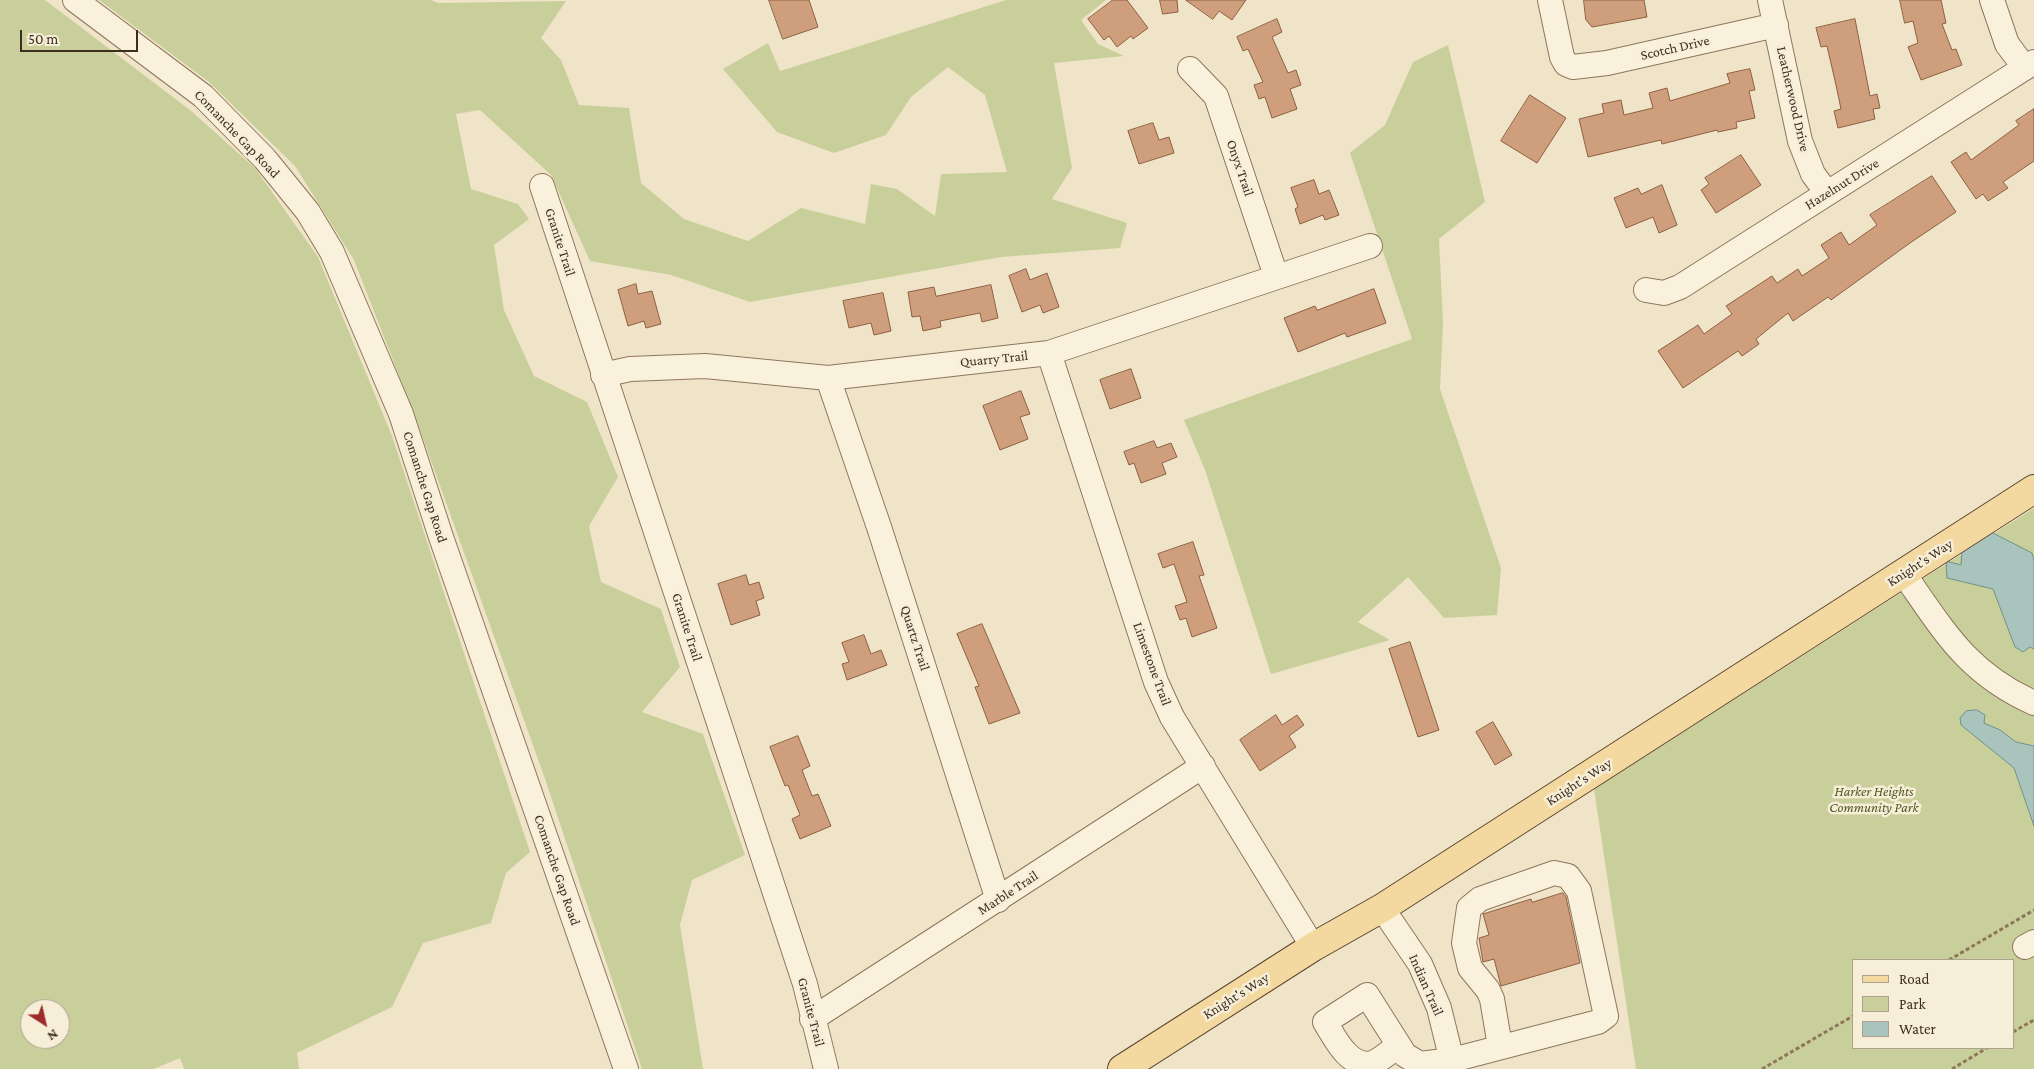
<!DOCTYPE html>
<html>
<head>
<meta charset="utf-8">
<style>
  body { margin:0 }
  #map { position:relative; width:2034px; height:1069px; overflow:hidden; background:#f0e4c8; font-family:"Crimson Pro",serif }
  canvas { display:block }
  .legend { position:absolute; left:1852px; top:959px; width:162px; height:90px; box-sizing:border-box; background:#f7eed8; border:1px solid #ada18e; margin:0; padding:6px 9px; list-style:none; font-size:15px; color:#3d2e20 }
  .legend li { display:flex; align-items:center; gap:10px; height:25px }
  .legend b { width:25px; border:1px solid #ada18e }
  .north { position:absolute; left:20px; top:999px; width:50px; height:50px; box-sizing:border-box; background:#f7eed8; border:1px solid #ada18e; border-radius:50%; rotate:145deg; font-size:14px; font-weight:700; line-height:20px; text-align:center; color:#3d2e20 }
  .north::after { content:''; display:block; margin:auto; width:18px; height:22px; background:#9e2a2b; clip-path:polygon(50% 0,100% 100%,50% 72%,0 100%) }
  .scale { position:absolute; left:20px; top:30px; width:118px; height:22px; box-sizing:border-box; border:2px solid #3d2e20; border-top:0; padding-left:6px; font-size:15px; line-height:18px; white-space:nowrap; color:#3d2e20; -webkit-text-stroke:4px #f7eed8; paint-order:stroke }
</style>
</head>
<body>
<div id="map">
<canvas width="2034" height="1069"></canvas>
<ul class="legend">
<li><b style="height:6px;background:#f3d9a0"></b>Road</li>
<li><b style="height:14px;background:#c9cf9b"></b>Park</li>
<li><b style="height:14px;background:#a9c4bc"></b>Water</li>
</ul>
<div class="north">N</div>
<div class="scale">50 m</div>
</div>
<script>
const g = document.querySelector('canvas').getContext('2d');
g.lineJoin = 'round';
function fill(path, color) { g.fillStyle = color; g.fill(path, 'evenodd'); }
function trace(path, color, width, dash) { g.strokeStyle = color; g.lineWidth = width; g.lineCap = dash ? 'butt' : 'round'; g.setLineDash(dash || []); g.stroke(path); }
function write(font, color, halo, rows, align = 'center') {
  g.font = font + ' "Crimson Pro",serif'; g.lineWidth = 5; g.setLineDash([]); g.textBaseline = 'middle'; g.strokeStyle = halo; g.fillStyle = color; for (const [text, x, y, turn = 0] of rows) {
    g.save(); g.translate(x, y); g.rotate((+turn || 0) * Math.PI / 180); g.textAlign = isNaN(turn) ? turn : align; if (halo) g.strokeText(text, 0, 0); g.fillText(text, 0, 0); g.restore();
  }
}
const green = new Path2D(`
  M0,0h45l145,110 65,58 63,89 74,179 138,416 -24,21 -15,50 -68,20 -31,64 -95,46 2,16h-115l-4,-11 -26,11h-154zM30,1009h30v30h-30z
  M99,0h332l7,3 128,-2 -25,37 20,22 18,45 50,3 12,75 43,36 64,22 53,-33 64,16 6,-40 26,5 38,27 6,-42 66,-2 -22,-77 -37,-28 -37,30 -25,38 -52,18 -57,-21 -54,-63 45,-26 12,28 226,-71h100l-25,20 17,24 26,12 -70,7 18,105 -20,31 75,24 -7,25 -119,9 -251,45 -79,-27 -81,-14 -39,-86 -71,-65 -24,4 15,75 47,15 11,15 -35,26 10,65 30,66 53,26 31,75 -29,49 12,56 60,27 19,58 -38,45 61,22 42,121 -53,25 -12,45 23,144h-61l-98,-293 -125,-349 -65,-167 -59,-94 -86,-84z
  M1448,45l37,157 -46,37 4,84 -3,66 61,179 -4,47 -53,3 -36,-41 -50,45 32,18 -119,34 -66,-204 -21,-50 228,-81 -62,-186 35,-28 28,-63z
  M2034,508v561h-398l-42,-280zM1853,960h160v88h-160z`);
const water = new Path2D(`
  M1991,532l41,21 2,7v89l-4,-2 -7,5 -8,-5 -22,-58 -46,-11 -1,-17 15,4 1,-14z
  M1977,710l8,5 -1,8 16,7 16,12 18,4v80l-20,-58 -53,-43 -1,-7 6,-7z`);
const building = new Path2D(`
  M769,0h40l9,27 -35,12z
  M1113,0h14l21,28 -15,11 -2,-3 -14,11 -8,-11 -5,4 -16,-21z
  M1160,0h17l1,12 -15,2z
  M1186,0h60l-14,20 -13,-9 -6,8z
  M1584,0h60l3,17 -55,10 -6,-7z
  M1900,0h41l5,23 -4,1 10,26 4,-1 6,16 -41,15 -13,-33 10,-4 -5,-22 -8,2z
  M1277,19l5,13 -10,5 16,36 8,-3 5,15 -11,4 7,20 -25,9 -7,-21 -6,2 -5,-14 9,-3 -15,-33 -5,2 -6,-14z
  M1855,19l15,77 7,-2 3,14 -7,1 2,10 -37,9 -4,-17 7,-2 -5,-24 -9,-39 -6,1 -5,-19z
  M1750,69l5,21 -6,1 6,27 -19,4 1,6 -19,4 -1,-2 -55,14 -1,-4 -73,17 -9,-38 25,-6 -2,-9 19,-4 3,15 29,-7 -4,-15 18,-5 3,13 60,-18 -3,-9z
  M1530,95l36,23 -29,45 -36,-22z
  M2034,109v52l-31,21 5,6 -20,13 -5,-7 -7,5 -25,-37 15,-10 5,8 48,-35 -3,-4z
  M1153,123l6,17 10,-3 5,16 -35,11 -11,-33z
  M1741,155l20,30 -45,28 -15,-23 8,-6 -4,-6z
  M1932,176l24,36 -46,31 -79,57 -3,-3 -35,24 -5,-8 -32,26 3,5 -17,12 -4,-5 -55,37 -25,-37 40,-26 6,9 28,-20 -6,-8 46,-30 5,7 21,-14 4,7 27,-18 -8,-13 20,-13 8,13 28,-20 -7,-10z
  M1314,180l5,14 10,-4 10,25 -14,5 -2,-5 -23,9 -5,-15 3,-2 -7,-19z
  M1662,185l15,40 -18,8 -6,-16 -27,11 -12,-30 24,-10 3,6z
  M1026,269l4,11 17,-7 12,34 -16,6 -3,-8 -18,7 -13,-36z
  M636,284l2,10 14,-3 9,33 -15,4 -2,-7 -16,5 -10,-36z
  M991,285l7,33 -16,4 -2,-9 -40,8 1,6 -18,4 -3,-15 -8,1 -4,-25 26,-5 2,9z
  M1374,289l12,34 -39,14 -2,-4 -47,19 -14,-34 31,-12 2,4z
  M883,293l8,38 -17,4 -3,-12 -22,5 -6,-27z
  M1131,369l10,29 -31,11 -10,-29z
  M1021,391l9,23 -10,3 8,22 -28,11 -17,-44z
  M1154,441l3,7 14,-5 6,14 -15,6 4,11 -25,9 -7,-20 -5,2 -5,-13z
  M1193,542l11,33 -5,1 18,52 -25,9 -6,-19 -6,2 -5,-14 12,-4 -13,-38 -11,4 -5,-14z
  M746,575l3,10 10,-3 5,16 -8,3 4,14 -29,10 -13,-41z
  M982,624l38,89 -31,11 -14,-37 4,-1 -22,-52z
  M864,635l7,19 10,-4 6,15 -40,15 -5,-16 7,-2 -7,-19z
  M1410,642l29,88 -21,7 -29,-88z
  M1276,715l6,10 15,-10 7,10 -15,11 7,11 -36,24 -20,-31z
  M1493,722l19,33 -17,10 -19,-33z
  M798,736l12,30 -8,4 10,26 6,-2 13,32 -31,13 -8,-20 8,-4 -12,-30 -3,1 -15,-39z
  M1563,893l3,4 14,66 -79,23 -7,-27 -11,3 -4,-24 10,-3 -6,-21 48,-15 1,3z`);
const path = new Path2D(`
  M1949,960l85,-50
  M2013,1032l21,-12
  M1762,1069l91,-53
  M1952,1069l35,-21`);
const minor = new Path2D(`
  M75,0l128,96 62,63 43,53 24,40 69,162 40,123 185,532
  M1550,0l12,57 4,7 7,3 34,-4 169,-38
  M1770,0l30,141 13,33 14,19
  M1992,0l15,44 18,24
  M1190,69l26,27 60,180
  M542,186l263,798 21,85
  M1646,290l18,3 16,-6 354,-225
  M1049,353l107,329 16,35 141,230
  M603,375l27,-6 75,-3 123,12 221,-25 321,-107
  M828,378l52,152 118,370
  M1904,574c40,57 63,99 130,129
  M1382,908l38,56 19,44 15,61
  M2025,947l9,-5
  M812,1019l391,-253
  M1399,1046c-9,5 -17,13 -26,17 -24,6 -38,-25 -48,-41l42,-27 38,60 15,9 32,-4 146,-38 8,-6 -27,-125 -11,-15 -14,-3 -74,26 -11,9 -5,35 6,25 18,22 4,9 8,47`);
const major = new Path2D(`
  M1122,1069l191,-122 69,-39 652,-419`);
const streetNames = [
  ["Scotch Drive",1675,48,-13],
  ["Leatherwood Drive",1793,99,77],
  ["Comanche Gap Road",237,134,46],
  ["Onyx Trail",1240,168,71],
  ["Hazelnut Drive",1842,184,-32],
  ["Granite Trail",560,242,72],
  ["Quarry Trail",994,359,-6],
  ["Comanche Gap Road",425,487,72],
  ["Knight's Way",1920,563,-33],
  ["Granite Trail",687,627,72],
  ["Quartz Trail",915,638,72],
  ["Limestone Trail",1152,664,70],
  ["Knight's Way",1579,782,-33],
  ["Comanche Gap Road",557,870,71],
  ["Marble Trail",1008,893,-33],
  ["Indian Trail",1426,985,66],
  ["Knight's Way",1236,996,-32],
  ["Granite Trail",811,1012,75]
];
const parkNames = [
  ["Harker Heights",1874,792],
  ["Community Park",1874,808]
];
fill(green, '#c9cf9b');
fill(water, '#a9c4bc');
trace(water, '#6f938a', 1);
fill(building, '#cf9f7d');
trace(building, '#8d5f41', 1);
trace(minor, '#8d765c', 26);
trace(major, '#5b4430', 30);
trace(path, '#8d765c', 3, [4, 2.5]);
trace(minor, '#faf1dc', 24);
trace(major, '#f3d9a0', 28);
write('14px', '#3d2e20', '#f7eed8', streetNames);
write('italic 14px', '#4d5a26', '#f7eed8', parkNames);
</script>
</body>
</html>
